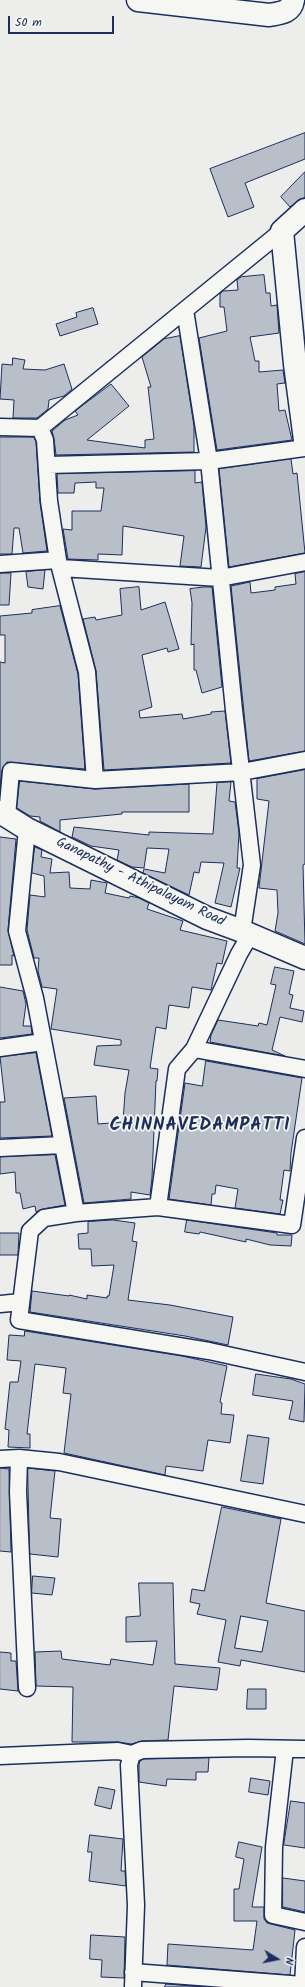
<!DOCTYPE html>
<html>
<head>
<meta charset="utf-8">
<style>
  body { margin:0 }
  #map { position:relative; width:305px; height:1987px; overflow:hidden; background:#edeeec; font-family:Kalam,sans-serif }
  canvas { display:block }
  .north { position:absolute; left:257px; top:1939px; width:40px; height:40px; -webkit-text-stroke:3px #f6f6f2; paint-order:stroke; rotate:100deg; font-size:11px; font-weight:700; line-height:16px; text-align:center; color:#1b2f5e }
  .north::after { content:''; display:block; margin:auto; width:14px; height:18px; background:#1b2f5e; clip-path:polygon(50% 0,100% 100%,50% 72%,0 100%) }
  .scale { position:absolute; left:8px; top:16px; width:106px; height:18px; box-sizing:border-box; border:2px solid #1b2f5e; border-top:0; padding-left:5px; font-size:12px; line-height:14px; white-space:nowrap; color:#1b2f5e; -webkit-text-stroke:3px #f6f6f2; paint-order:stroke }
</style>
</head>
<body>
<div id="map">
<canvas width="305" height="1987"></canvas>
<div class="north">N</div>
<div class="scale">50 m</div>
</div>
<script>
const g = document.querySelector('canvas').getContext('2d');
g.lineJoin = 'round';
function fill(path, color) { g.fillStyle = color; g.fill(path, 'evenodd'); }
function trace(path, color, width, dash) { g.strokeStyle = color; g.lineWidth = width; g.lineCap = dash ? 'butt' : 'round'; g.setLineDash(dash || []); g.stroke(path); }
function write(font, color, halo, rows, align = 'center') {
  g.font = font + ' Kalam,sans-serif'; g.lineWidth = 3.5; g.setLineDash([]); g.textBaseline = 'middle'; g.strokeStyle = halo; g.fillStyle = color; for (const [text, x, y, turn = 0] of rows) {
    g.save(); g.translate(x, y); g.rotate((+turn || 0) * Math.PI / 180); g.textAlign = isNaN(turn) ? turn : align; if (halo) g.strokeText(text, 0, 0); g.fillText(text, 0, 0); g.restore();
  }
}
const building = new Path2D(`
  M305,133v26l-60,24 9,24 -26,10 -18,-48z
  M305,172v25l-15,10 -9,-10z
  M264,275l2,18h4l1,13 6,-1 2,28 -29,4 5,24h4v11l24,-2 2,13 -8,1 2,27 6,-1 7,30 -75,10 -18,-112 28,-7 -3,-24h-4v-13l3,-3 15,-1 -1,-10 4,-3z
  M93,308l5,16 -38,12 -4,-12 21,-7 -1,-4z
  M180,336l14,90v26l-138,3 -2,-16 -2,-8 13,-11 13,-5 -3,-4 36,-27 18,22 -42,34 58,8v-8l9,-1 -6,-52h3l-9,-30 22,-18z
  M13,358l12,2 -2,9 22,1 19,-6 8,25 -8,7 -15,4 -1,9 -11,9h-24l1,-18 -14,-1 2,-35 10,1z
  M0,437h34l2,5 4,60 7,49 -24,2 -4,-25h-5l-2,26h-12z
  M291,459l2,15 4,-1 8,80 -76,14 -10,-98z
  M195,471v12l7,-1 4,45 -5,40 -21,-1 4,-30 -61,-10 -1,29 -24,-1v6l-30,-1 -5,-30 9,1v-19h29l3,-23h-8v-6l-21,1 -1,10h-16l-1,-19z
  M45,570l-2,19 -15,-2 -2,-15z
  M305,572v179l-56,10 -18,-175 19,-4 1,11 24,-3v-3l21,-3 -1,-10z
  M0,573h11l-2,32h-9z
  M139,587l2,23 24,-8 14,47 -11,3 -1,-4 -25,7 10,52 -13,4 1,7 42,-4 1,5 28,-5v-2l14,-1 6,52 -127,7 -8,-99 -13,-52 12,-2 1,3 26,-5 -2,-26z
  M204,587h8l10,100 -20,6 -6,-23h-2v-26l-3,1 1,-42 -2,-14z
  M60,606l18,68 7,95 -78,-7 -5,8 -2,17v-125l5,1v-28h-5v-19l32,-3v-3z
  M305,770v94l-2,1 2,79 -30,-13 3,-18 -1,-23 -18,-2 10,-87 -12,-2v-20z
  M20,781l75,8 94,-5v28h-67v2l-62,6v12l-20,-11v-4l-10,-1 -13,-8z
  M231,782l-2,19 6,1 4,31 -2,35h3l-9,39 -16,-4 9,-40 -23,-1 -2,11 -5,-1 -5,23 -46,-22 1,-4 21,4 4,-24 -22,-1 -3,20 -12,-1 -15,-7 2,-10 -28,-4 -19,-9 2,-10 75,8v-3l64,2 4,-51z
  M0,837l16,2 -8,91 6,26 -2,-1v10h-12z
  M35,847l7,3 -1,7 11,2 -2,14 19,-1 1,16 20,1 1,-9 16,3 -2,10 24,5 1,-2 9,2 10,5 -2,6 36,12 -3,9 47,11 -5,23 -5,-1 -6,27 -19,-3 -3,21 -20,-3 -3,24 -10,-2 -6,41 8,1 -1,12h-1l-4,97 -2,17 -19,-3v7l-47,4 -20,-105 32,-2 2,28 25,-2 2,-29 4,-23 -35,-5 3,-19 24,-1v-5l-70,-11 6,-40 -15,-2 -4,-16 1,-13h-5l-7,-28 3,-35 15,2 -1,-21 -12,-3z
  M275,967l19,4 -5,23 4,1 -3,13 14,3 -2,11 -22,-5 -8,33 13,6 -75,-14 1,-7 7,-15 40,6 1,-3 8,2 9,-40 -5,-1z
  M0,987l23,4 3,13 -3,22h8l1,8 -32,4z
  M36,1053l16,83 -52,2v-36h5l-5,-45z
  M206,1061l96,17 -11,75 -1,18 -6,-1 -4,30h3l-3,14 -45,-6 3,-19 -22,-4 -1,9h-3l-1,11 -42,-6 16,-116 17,3z
  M55,1155l10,50 -22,4 -7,3 -1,-6 -12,3 -3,-16h-4l-1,-21 -15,2v-17z
  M113,1220l22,3 -3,18 5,1 -9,58 42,5 63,12 -5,28 -43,-9 -155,-24 2,-21 37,5v-1l18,4v-4l20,3v-2h2l5,-31 -22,1 -1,-17h-12l-1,-15 10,-1v-11z
  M187,1220l90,13v2h15l-1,11 -21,-1 -24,-6v3l-46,-10 -1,2 -14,-2z
  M0,1233h19l-1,22h-18z
  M25,1331l157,25 45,10 -7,36 2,1 -1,11 13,1 -4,28 -22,-3 -5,31 -37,-5 -1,9 -101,-22 7,-59 -8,-1 3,-25 -31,-4 -8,70h3v14l-22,-1 1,-17 -4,-1 5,-47h8l3,-21 -14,-1 2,-25 15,1z
  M256,1374l35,5 14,5 -1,38 -15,-3 4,-18 -40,-6z
  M248,1435l21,3 -6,46 -22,-3z
  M0,1468l9,1 2,83 -11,-1z
  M28,1468l27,3 -5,47 11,1 -3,38 -28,-3z
  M222,1507l59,12 -15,84 39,8v61l-64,-12 -1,6 -22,-4 8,-42 -29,-6 3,-10 -10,-2 2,-13 12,2zM241,1616l27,5 -6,31 -27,-4z
  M33,1576l22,2 -3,17 -20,-2z
  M139,1583h34l2,81 45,4 -3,22 -43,-4 -6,54 -26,1 -11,3 -13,-2h-46l1,-55 -37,-1 -1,-34 26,-1 1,8 48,6 1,-6 42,6 4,-24 -31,1v-25l14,-1z
  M0,1652l11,1v8h5l2,30 -18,-2z
  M248,1689h18v20h-19z
  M209,1758l-1,14h-12v8l-29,-1 -1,7 -27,-4v-18l1,-3 4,-2z
  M251,1778l19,3 -2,14 -19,-3z
  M99,1787l16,3 -4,19 -16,-4z
  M291,1801l14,2v45l-21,-3z
  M90,1835l33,4 -2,32h4l1,15 -37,-5 3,-29h-4z
  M239,1842l23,5 -10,60h12v12l3,4 28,7 -5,45 -123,-10 1,-21 85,6 4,-29h-23v-32h5l5,-30 -8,-2z
  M283,1878l22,3v31l-22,-5z
  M91,1935l34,2 -1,41 -23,-1 1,-17 -12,-1z
  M166,1984l39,3h-40z`);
const street = new Path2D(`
  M185,310l24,151 25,249 18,155 -10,66
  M0,427l40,1 242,-197
  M40,428l5,12 4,61 9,59 29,112 8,108
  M48,465l161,-4 96,-13
  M0,564l58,-4
  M61,568l159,10 85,-16
  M7,816l4,-45 84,9 147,-8 63,-12
  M27,829l-10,102 18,67 41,215 82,-6 134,18 13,-87
  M250,935l-11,19 -45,95 111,20
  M0,1048l43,-6
  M0,1148l63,-3
  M158,1207l19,-138 17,-20
  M76,1213l-32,5 -14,13 -11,89 190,31 96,21
  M0,1304l21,-2
  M19,1458l40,4 246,52
  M0,1459l19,-1 -1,34 9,196
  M285,1749l-11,98 -1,68 32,7
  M0,1756l118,-5 14,3
  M133,1972l170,13
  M133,1987l3,-82 -7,-140 3,-11 10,-4 106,-2 57,1
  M303,1987l2,-40`);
const secondary = new Path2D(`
  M138,0l131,15c11,-2 22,-2 24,-15
  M305,210l-23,21 13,133 10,76
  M0,812l27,17 180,89 35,13 63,27`);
const streetNames = [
  ["Ganapathy - Athipalayam Road",140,883,26]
];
const districtNames = [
  ["CHINNAVEDAMPATTI",200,1127]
];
fill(building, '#b9bfc8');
trace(building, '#1b2f5e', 1);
trace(street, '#1b2f5e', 19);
trace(secondary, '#1b2f5e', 25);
trace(street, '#f6f6f2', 16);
trace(secondary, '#f6f6f2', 22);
write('14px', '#1b2f5e', '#f6f6f2', streetNames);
g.letterSpacing = '1px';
write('bold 18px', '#1b2f5e', '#f6f6f2', districtNames);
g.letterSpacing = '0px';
</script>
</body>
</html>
